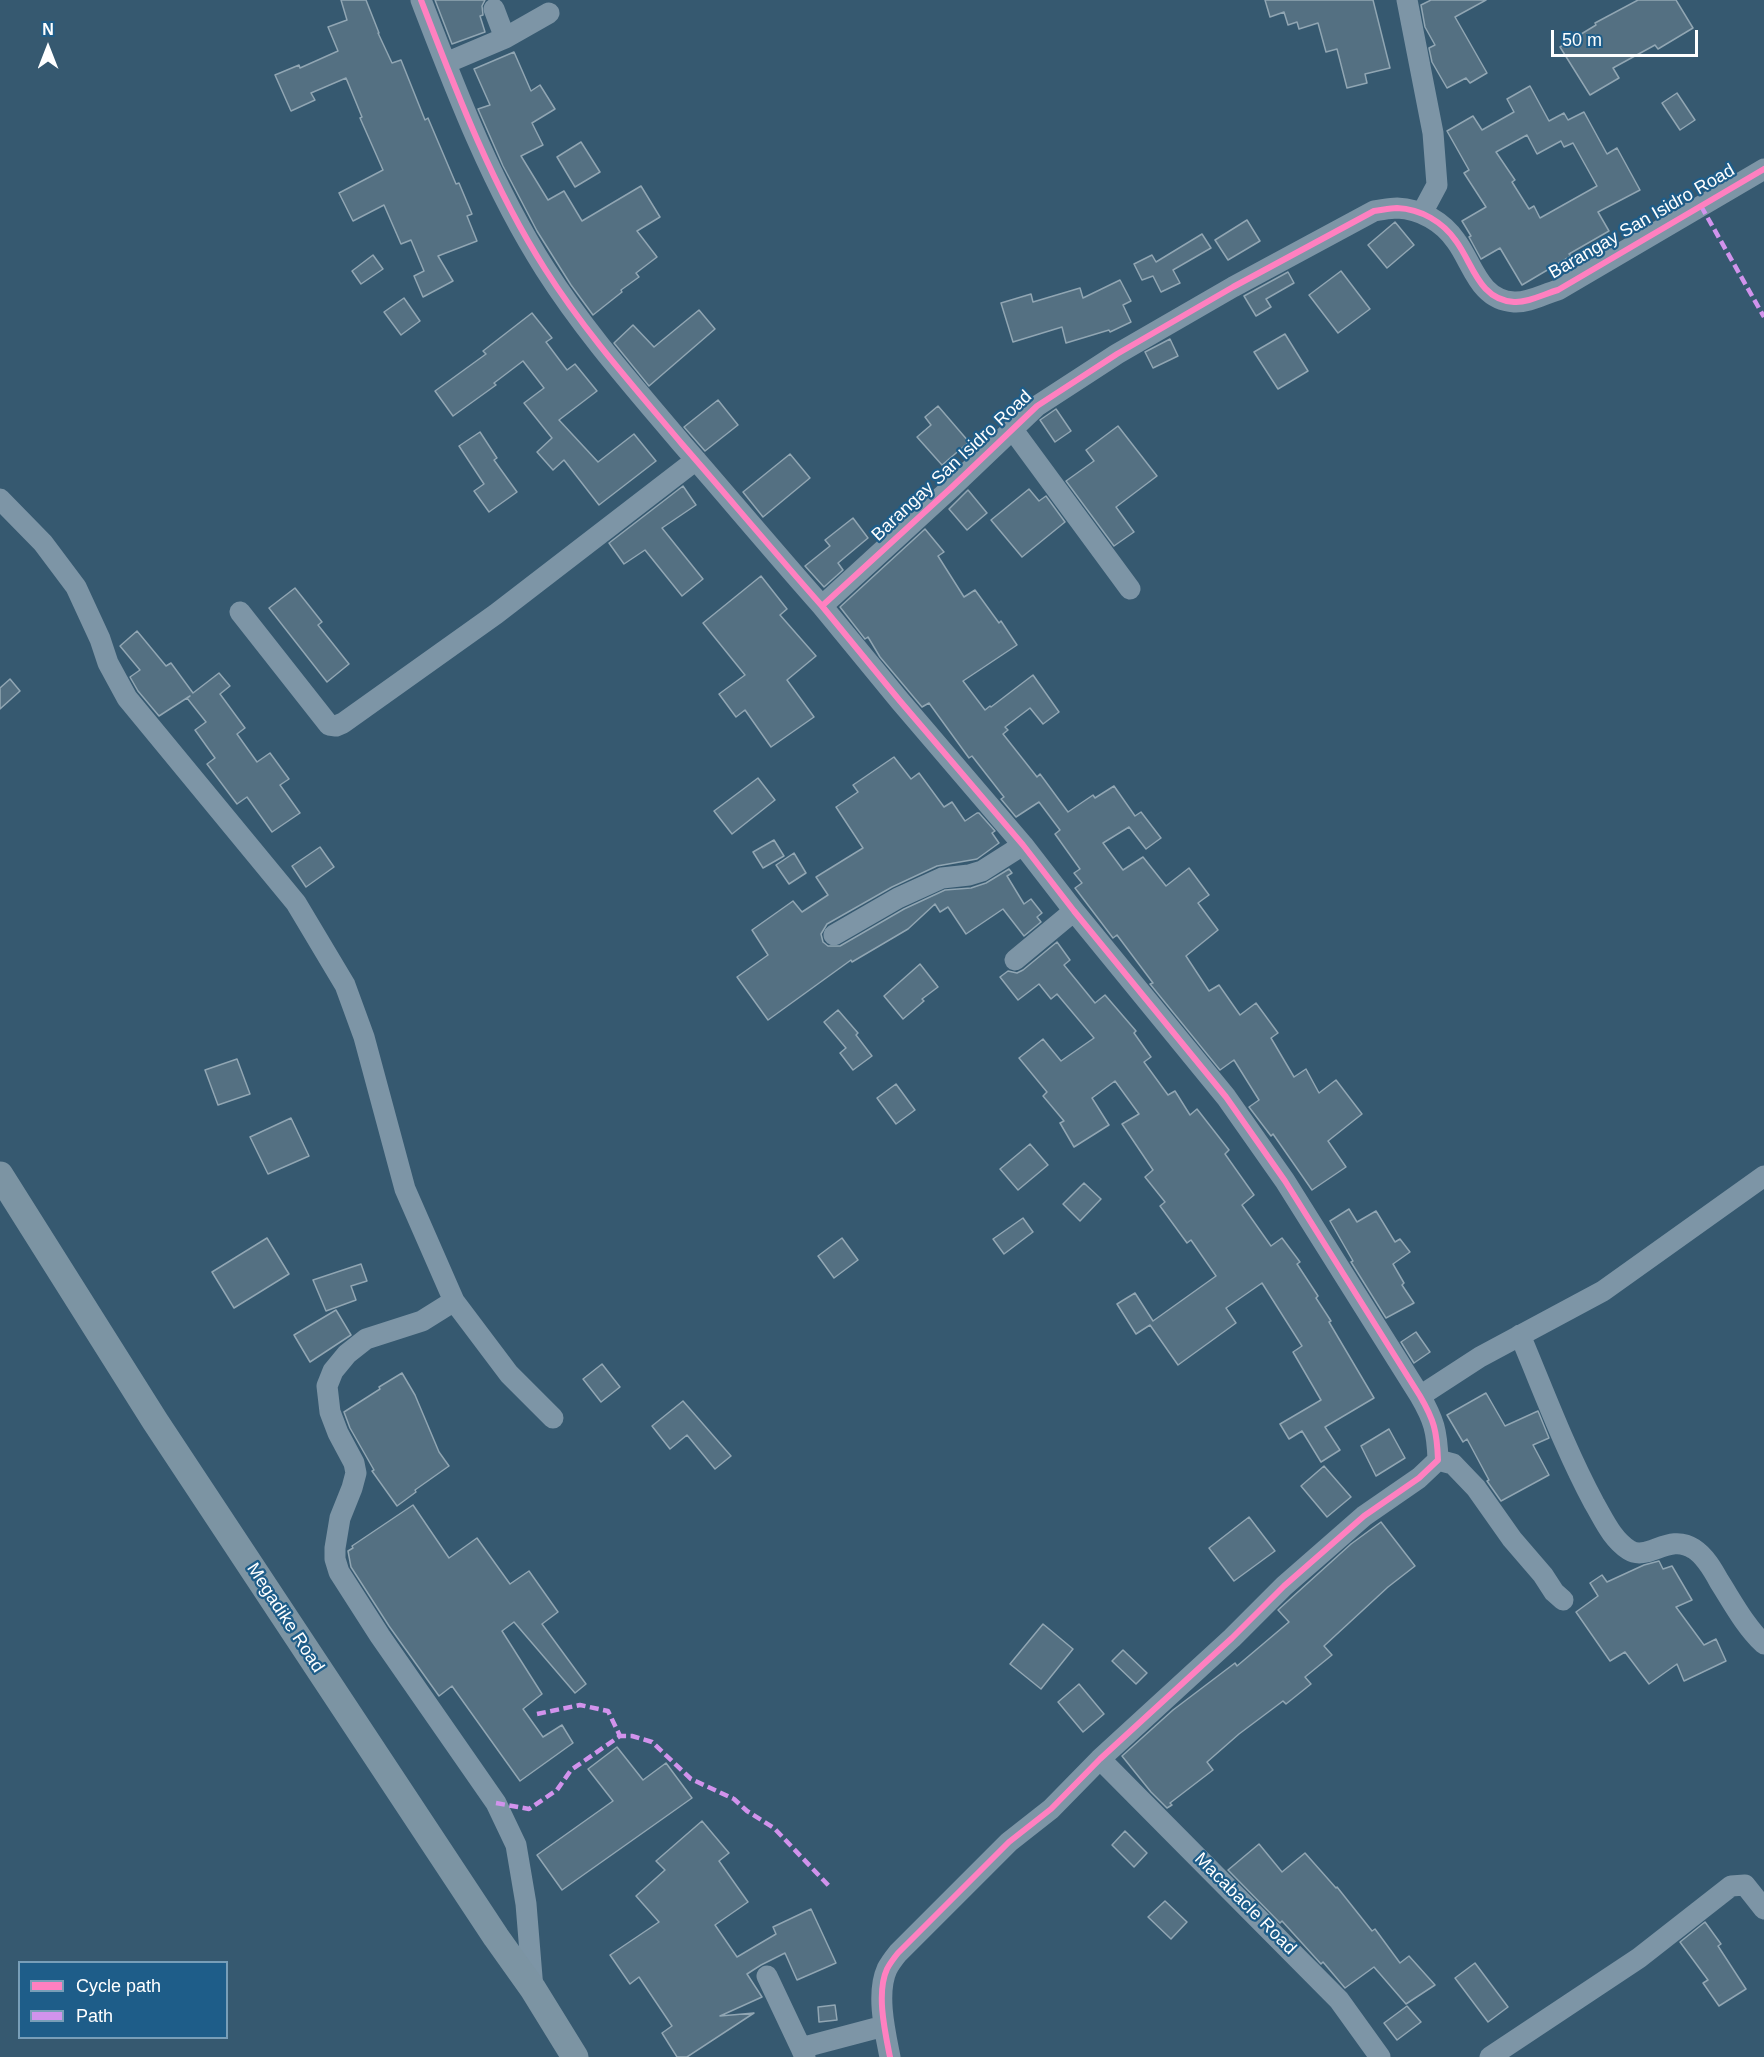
<!DOCTYPE html>
<html>
<head>
<meta charset="utf-8">
<style>
  body { margin:0 }
  #map { position:relative; width:1764px; height:2057px; overflow:hidden; background:#365970; font-family:Helvetica,sans-serif }
  canvas { display:block }
  .legend { position:absolute; left:18px; top:1961px; width:210px; height:78px; box-sizing:border-box; background:#1e5d89; border:2px solid #789eb8; margin:0; padding:8px 10px; list-style:none; font-size:18px; color:#fff }
  .legend li { display:flex; align-items:center; gap:12px; height:30px }
  .legend b { width:30px; border:2px solid #789eb8 }
  .north { position:absolute; left:18px; top:18px; width:60px; height:60px; -webkit-text-stroke:4px #1e5d89; paint-order:stroke; rotate:0deg; font-size:16px; font-weight:700; line-height:24px; text-align:center; color:#fff }
  .north::after { content:''; display:block; margin:auto; width:21px; height:27px; background:#fff; clip-path:polygon(50% 0,100% 100%,50% 72%,0 100%) }
  .scale { position:absolute; left:1551px; top:30px; width:147px; height:27px; box-sizing:border-box; border:3px solid #fff; border-top:0; padding-left:8px; font-size:18px; line-height:21px; white-space:nowrap; color:#fff; -webkit-text-stroke:4px #1e5d89; paint-order:stroke }
</style>
</head>
<body>
<div id="map">
<canvas width="1764" height="2057"></canvas>
<ul class="legend">
<li><b style="height:8px;background:#ff80c0"></b>Cycle path</li>
<li><b style="height:8px;background:#d193ec"></b>Path</li>
</ul>
<div class="north">N</div>
<div class="scale">50 m</div>
</div>
<script>
const g = document.querySelector('canvas').getContext('2d');
g.lineJoin = 'round';
function fill(path, color) { g.fillStyle = color; g.fill(path, 'evenodd'); }
function trace(path, color, width, dash) { g.strokeStyle = color; g.lineWidth = width; g.lineCap = dash ? 'butt' : 'round'; g.setLineDash(dash || []); g.stroke(path); }
function write(font, color, halo, rows, align = 'center') {
  g.font = font + ' Helvetica,sans-serif'; g.lineWidth = 4.5; g.setLineDash([]); g.textBaseline = 'middle'; g.strokeStyle = halo; g.fillStyle = color; for (const [text, x, y, turn = 0] of rows) {
    g.save(); g.translate(x, y); g.rotate((+turn || 0) * Math.PI / 180); g.textAlign = isNaN(turn) ? turn : align; if (halo) g.strokeText(text, 0, 0); g.fillText(text, 0, 0); g.restore();
  }
}
const building = new Path2D(`
  M341,0h25l13,33h-1l14,30 9,-3 24,60 3,-2 28,66 3,-1 13,31 -5,2 10,25 -39,15 15,25 -30,16 -9,-21 10,-5 -13,-31 -10,4 -17,-39 -31,16 -14,-28 44,-23 -23,-52 2,-1 -16,-39 -35,15 4,7 -24,11 -16,-36 24,-10 1,3 38,-17 -10,-24 19,-7z
  M435,0h50l-3,6 1,9 -3,1 5,16 -33,12z
  M1265,0h108l17,68 -25,6 2,9 -20,5 -10,-39 -11,3 -8,-29 -19,6 -2,-7 -9,3 -4,-13 -14,5z
  M1431,0h55l-31,17 32,56 -17,10 -4,-5 -19,10 -15,-26 -3,-14 6,-3 -10,-18 -4,-22z
  M1638,0h38l17,28 -35,21 -3,-4 -42,23 6,10 -29,17 -30,-48 36,-22 -1,-2z
  M514,52l17,39 9,-6 15,24 -23,14 11,22 -22,11 27,44 16,-9 18,30 59,-35 19,31 -23,14 20,26 -21,16 3,4 -18,13 1,2 -29,23 -22,-30 -34,-54 -34,-65 -25,-57 12,-4 -16,-36z
  M1530,86l19,35 15,-8 4,7 16,-8 23,42 10,-6 23,42 -42,22 11,19 -40,23 2,2 -49,29 -22,-37 -19,11 -12,-22 2,-1 -9,-15 24,-14 -22,-34 5,-3 -22,-39 26,-15 9,14 32,-18 -7,-13zM1527,135l10,19 24,-13 3,6 9,-4 24,43 -57,32 -6,-12 -5,3 -17,-27 3,-2 -19,-28z
  M1677,93l18,27 -15,10 -18,-27z
  M581,142l19,30 -25,15 -18,-30z
  M1247,220l13,21 -32,19 -13,-20z
  M1395,222l19,23 -27,23 -19,-23z
  M1202,234l9,14 -38,22 7,13 -19,9 -8,-16 -11,4 -8,-16 18,-9 4,7z
  M373,255l10,14 -22,15 -9,-13z
  M1341,271l29,38 -32,24 -29,-38z
  M1288,272l6,11 -28,16 5,8 -15,9 -12,-20z
  M1120,280l11,21 -8,4 8,17 -21,10 -1,-2 -43,13 -4,-16 -49,15 -12,-39 30,-9 2,8 47,-14 3,10z
  M404,298l16,23 -19,14 -17,-23z
  M699,310l16,19 -66,57 -35,-43 19,-18 21,22z
  M532,313l20,25 -6,4 21,28 8,-6 22,27 -38,29 39,42 36,-28 22,27 -57,44 -35,-45 -11,10 -16,-18 15,-14 -28,-35 20,-15 -21,-27 -29,22 2,2 -43,31 -18,-25 51,-37 -3,-3z
  M1285,334l23,37 -30,18 -24,-37z
  M1170,339l8,17 -25,12 -8,-16z
  M718,400l20,25 -33,26 -21,-24z
  M938,406l31,36 -27,23 -25,-28 14,-12 -6,-8z
  M1056,409l15,22 -16,11 -15,-22z
  M1118,426l39,50 -41,31 18,25 -20,14 -48,-65 28,-20 -8,-11z
  M480,432l17,26 -3,2 23,32 -28,20 -15,-21 10,-7 -25,-38z
  M790,454l20,24 -47,39 -20,-25z
  M683,486l13,19 -34,23 41,51 -21,17 -37,-46 -21,14 -15,-21z
  M1029,489l10,12 7,-5 19,26 -43,35 -31,-37z
  M968,490l19,23 -20,17 -18,-21z
  M853,518l15,20 -30,25 5,7 -19,17 -19,-21 25,-20 -5,-6z
  M925,529l19,23 -6,4 26,41 11,-7 24,33 2,-2 16,24 -54,36 22,29 5,-4 1,1 42,-32 26,37 -16,12 -13,-16 -25,19 3,3 -5,4 34,43 3,-3 28,38 25,-17 2,3 19,-12 21,30 6,-4 20,26 -15,11 -17,-22 -26,16 20,27 20,-13 23,29 23,-18 20,27 -11,8 20,27 -32,26 23,35 10,-6 21,30 16,-12 22,30 -7,5 23,39 12,-8 13,24 17,-13 26,34 -34,27 18,26 -34,23 -39,-56 -2,2 -22,-29 10,-7 -25,-40 -14,10 -70,-86 3,-1 -36,-48 -4,3 -38,-50 7,-5 -8,-10 6,-4 -25,-35 5,-4 -21,-28 -23,15 -15,-18 3,-2 -32,-41 -3,2 -40,-55 -7,4 -42,-50 -12,-20 -3,2 -25,-32z
  M761,576l26,33 -7,6 36,41 -29,24 27,37 -43,30 -26,-37 -9,7 -17,-23 26,-19 -42,-52z
  M295,588l27,34 -4,3 31,39 -22,18 -58,-74z
  M137,631l29,35 5,-3 22,30 26,-20 11,13 -10,8 25,34 -8,6 20,28 13,-9 19,26 -9,6 20,28 -28,19 -25,-35 -10,7 -30,-40 8,-6 -20,-28 11,-8 -19,-24 3,-2 -31,20 -21,-25 -8,-14 10,-7 -20,-24z
  M10,679l10,12 -20,18v-21z
  M894,757l17,22 8,-6 25,34 8,-5 13,19 12,-8h2l16,18 -3,2 7,10 -22,16 -40,7 -45,21 -65,37 -6,10 2,8 5,4h12l64,-37 41,-19 26,-2 15,-5 23,-14 3,4 -5,3 17,28 7,-5 11,14 -5,4 4,5 -17,14 -21,-27 -37,25 -18,-27 -8,5 -5,-8 -27,25 -56,33 -1,-2 -83,60 -31,-43 31,-22 -16,-25 41,-29 9,11 26,-17 -12,-18 47,-29 -27,-41 22,-15 -5,-7z
  M758,778l17,22 -43,34 -18,-23z
  M774,840l10,16 -21,12 -10,-16z
  M320,847l14,20 -28,20 -14,-21z
  M794,853l12,20 -17,11 -13,-19z
  M1057,942l13,18 -6,5 31,38 10,-8 31,36 -2,2 17,24 -7,5 24,33 7,-4 15,24 7,-6 32,41 -4,4 29,41 -12,10 29,41 11,-8 18,24 -3,2 21,32 -2,2 15,23 -2,1 45,76 -49,29 15,23 -19,12 -19,-31 -13,8 -9,-15 41,-24 -28,-48 9,-6 -40,-63 -36,25 10,15 -58,42 -28,-40 -14,9 -19,-30 18,-11 18,28 63,-45 -25,-36 -4,3 -27,-37 5,-4 -20,-25 8,-7 -31,-46 17,-10 -24,-33 -23,17 17,27 -35,22 -14,-24 4,-2 -21,-25 4,-4 -28,-34 24,-19 18,22 33,-23 -37,-44 -6,5 -12,-15 -21,16 -18,-23 8,-6 9,2 6,-3z
  M920,964l18,23 -16,12 2,2 -21,18 -19,-23z
  M838,1010l20,23 -2,2 16,21 -19,14 -13,-17 6,-5 -22,-26z
  M237,1059l13,35 -32,11 -13,-35z
  M896,1084l19,26 -19,14 -19,-26z
  M291,1118l18,38 -41,18 -18,-37z
  M1030,1144l18,21 -30,25 -18,-21z
  M1084,1183l17,16 -21,22 -17,-17z
  M1349,1209l8,13 19,-11 19,31 5,-3 10,13 -17,12 11,19 -2,2 12,18 -28,15 -35,-56 2,-1 -23,-40z
  M1023,1218l10,14 -29,22 -11,-15z
  M267,1238l22,36 -55,34 -22,-36z
  M842,1238l16,22 -24,18 -16,-22z
  M361,1264l6,17 -16,5 5,14 -30,11 -13,-31z
  M336,1310l15,25 -41,27 -16,-27z
  M1416,1332l14,20 -16,11 -13,-21z
  M602,1364l18,23 -19,15 -18,-23z
  M402,1373l13,22 24,57 10,14 -34,24 1,2 -19,14 -25,-35 2,-1 -24,-42 -6,-16 36,-23 -1,-2z
  M1486,1393l19,33 33,-15 11,27 -16,7 16,30 -48,26 -14,-20 2,-1 -22,-41 -4,3 -16,-27z
  M683,1401l48,55 -16,13 -28,-34 -17,14 -18,-23z
  M1389,1429l16,29 -29,18 -15,-30z
  M1324,1466l27,31 -24,20 -26,-31z
  M413,1505l36,53 28,-20 33,46 19,-13 29,41 -16,12 44,60 -11,9 -61,-71 -12,9 40,63 -19,15 20,28 19,-12 11,18 -53,38 -68,-95 -13,10 -50,-70 -38,-59 -3,-16 5,-3 -1,-2z
  M1249,1517l26,34 -41,30 -25,-33z
  M1381,1522l34,44 -27,21 -64,59 8,9 -27,22 6,7 -25,20 -3,-3 -44,33 -32,28 6,8 -43,33 2,2 -5,3 -16,-16 -29,-36 51,-46 62,-47 2,3 52,-44 -11,-12 73,-66z
  M1659,1561l4,8 9,-3 20,34 -16,7 28,38 12,-6 10,22 -42,20 -7,-17 -28,20 -24,-32 -15,9 -34,-49 22,-16 -8,-13 12,-8 5,7 37,-17z
  M1043,1624l30,25 -32,40 -31,-25z
  M1123,1650l24,23 -11,11 -24,-23z
  M1079,1684l25,30 -21,18 -25,-30z
  M617,1747l26,33 23,-17 26,35 -130,92 -25,-35 76,-54 -25,-32z
  M702,1821l27,32 -10,8 29,41 -33,23 22,32 39,-23 -3,-7 38,-18 25,54 -39,17 -12,-27 -24,12 -14,9 15,23 -42,19 34,-3 -67,44h-10l-15,-24 10,-7 -33,-49 -9,7 -20,-29 49,-33 -23,-26 29,-26 -9,-9z
  M1125,1831l22,22 -13,14 -22,-22z
  M1259,1844l23,28 23,-19 31,35 1,-1 35,44 3,-2 25,34 9,-7 26,29 -29,19 -32,-37 -29,21 -22,-26 -2,2 -39,-43 -2,2 -52,-53z
  M1165,1901l22,21 -16,17 -23,-22z
  M1705,1922l16,22 -3,2 28,43 -27,17 -16,-23 5,-3 -28,-38z
  M1475,1963l33,44 -20,15 -33,-44z
  M835,2005l2,15 -18,2 -1,-15z
  M1407,2006l14,16 -24,18 -13,-17z`);
const minor = new Path2D(`
  M421,0c35,91 71,186 124,269 40,63 89,118 137,175 47,54 93,109 140,162l130,-119 85,-81 80,-52 116,-67 141,-76c8,-1 16,-3 23,-3 24,1 46,14 59,33 17,23 23,59 58,61 14,1 30,-8 44,-12l206,-121
  M1407,0l26,133 4,52 -15,28
  M494,9l11,29
  M446,63l59,-25 44,-25
  M1013,430l117,159
  M0,499l43,44 33,44 24,52 8,24 19,35 169,205 49,82 19,52 41,152 49,112 55,73 44,44
  M822,606l78,95 123,144 51,66 152,186 59,84 135,215c14,24 17,35 18,64l-19,18 -55,38 -80,70 -52,52 -132,121 -49,50 -42,33 -111,111c-4,5 -8,10 -11,16 -11,24 -2,63 3,88
  M240,612l89,113 7,1 7,-3 153,-109 200,-154
  M834,935l64,-37 44,-20 27,-3 13,-4 41,-26
  M1015,960l59,-49
  M454,1301l-32,20 -56,18 -19,15 -14,17 -6,15 3,26 8,21 16,30 2,10 -4,15 -12,30 -5,30v11l4,13 41,64 116,167 20,42 10,59 7,85
  M1520,1335c24,57 45,114 74,168 10,17 18,36 35,47 19,12 40,-18 65,-1 11,7 19,21 25,32 14,22 26,45 45,63
  M1420,1396l60,-39 123,-66 161,-115
  M1438,1460l15,4 23,24 36,51 31,36 11,17 9,8
  M1100,1759l239,241 41,57
  M767,1976l34,72
  M805,2057l-4,-9 83,-22
  M1490,2057l149,-99 92,-72 14,-1 19,24`);
const major = new Path2D(`
  M0,1175l155,246 341,516 37,52 42,68`);
const quiet = new Path2D(`
  M1701,206l63,111
  M537,1714l43,-9 28,6 12,25
  M496,1803l33,6 28,-19 14,-20 49,-34h12l20,6 39,37 43,20 13,12 27,17 55,58`);
const cycleway = new Path2D(`
  M421,0c35,91 71,186 124,269 40,63 89,118 137,175 47,54 93,109 140,162l130,-119 85,-81 80,-52 116,-67 141,-76c8,-1 16,-3 23,-3 24,1 46,14 59,33 17,23 23,59 58,61 14,1 30,-8 44,-12l206,-121
  M822,606l78,95 123,144 51,66 152,186 59,84 135,215c14,24 17,35 18,64l-19,18 -55,38 -80,70 -52,52 -132,121 -49,50 -42,33 -111,111c-4,5 -8,10 -11,16 -11,24 -2,63 3,88`);
const streetNames = [
  ["Barangay San Isidro Road",1642,222,-30],
  ["Barangay San Isidro Road",952,466,-43],
  ["Megadike Road",285,1618,57],
  ["Macabacle Road",1245,1904,45]
];
fill(building, '#547082');
trace(building, '#91a6b3', 1.5);
trace(minor, '#7d95a6', 21);
trace(major, '#7c94a3', 27);
trace(quiet, '#d193ec', 4.5, [9, 4.5]);
trace(cycleway, '#ff80c0', 6);
write('18px', '#fff', '#1e5d89', streetNames);
</script>
</body>
</html>
